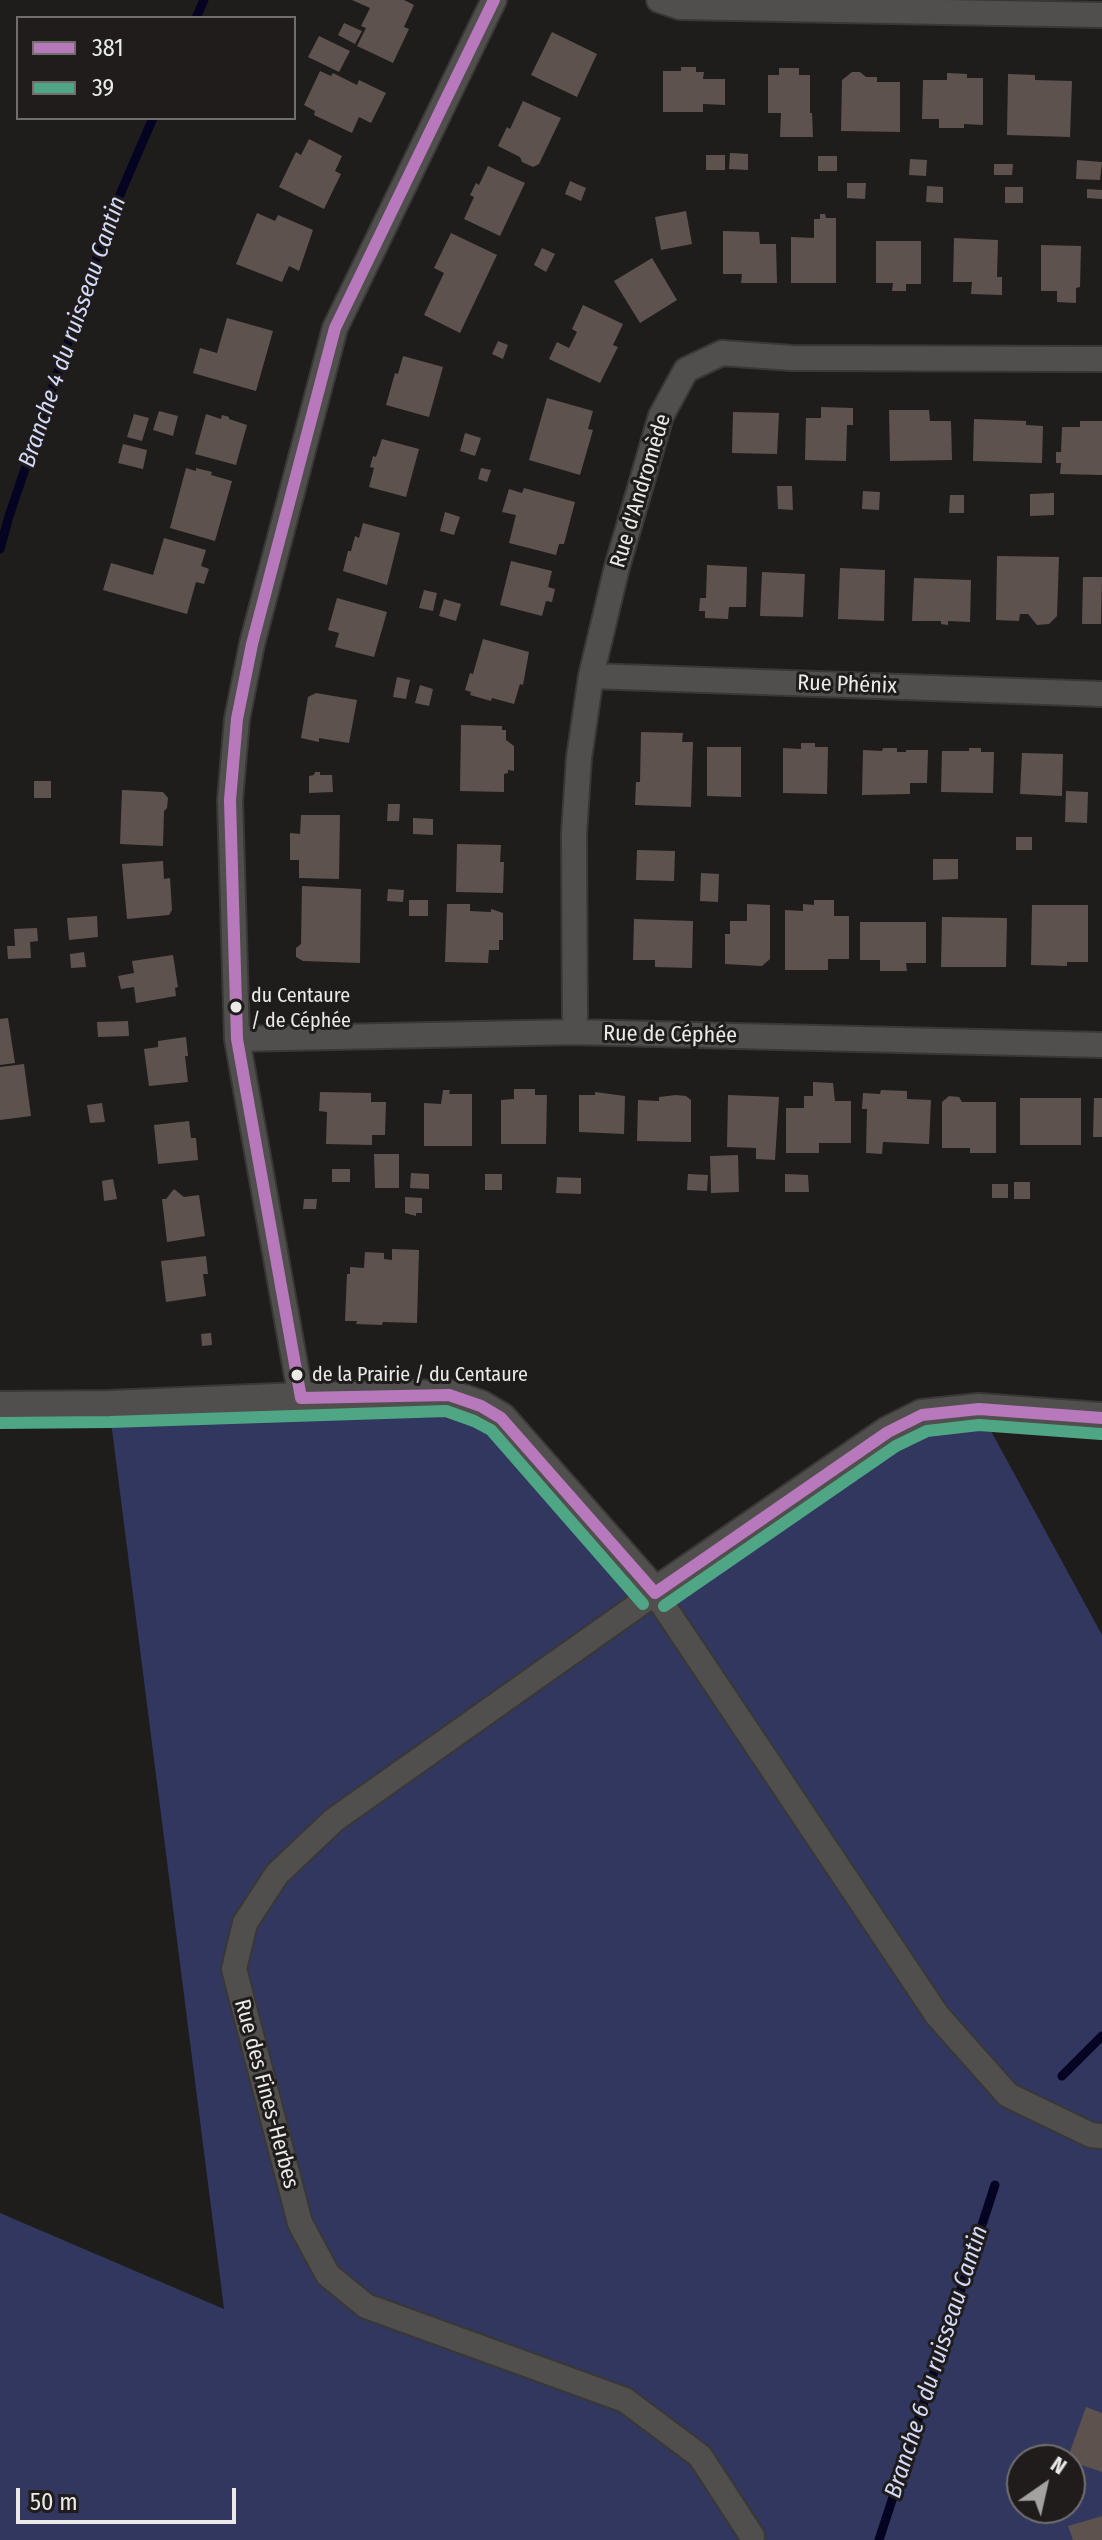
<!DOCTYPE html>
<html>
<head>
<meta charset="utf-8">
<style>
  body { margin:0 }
  #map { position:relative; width:1102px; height:2540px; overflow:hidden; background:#1e1d1c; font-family:"Fira Sans Condensed",sans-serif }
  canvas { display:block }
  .legend { position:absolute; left:16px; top:16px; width:280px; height:104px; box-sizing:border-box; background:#1f1c1b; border:2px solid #716e6d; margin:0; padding:10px 14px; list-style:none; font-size:24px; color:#eceae9 }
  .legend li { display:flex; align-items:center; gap:16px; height:40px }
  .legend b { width:40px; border:2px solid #716e6d }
  .north { position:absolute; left:1006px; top:2444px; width:80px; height:80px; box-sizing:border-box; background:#1f1c1b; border:2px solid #716e6d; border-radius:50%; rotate:34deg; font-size:22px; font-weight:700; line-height:32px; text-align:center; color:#eceae9 }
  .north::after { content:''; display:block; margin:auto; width:28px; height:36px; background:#a4a2a1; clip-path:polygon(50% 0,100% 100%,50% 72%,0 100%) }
  .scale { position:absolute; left:16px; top:2488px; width:220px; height:36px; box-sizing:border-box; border:4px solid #eceae9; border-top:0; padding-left:10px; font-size:24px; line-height:28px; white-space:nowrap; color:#eceae9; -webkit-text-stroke:6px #1f1c1b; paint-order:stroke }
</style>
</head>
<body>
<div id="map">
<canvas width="1102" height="2540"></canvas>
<ul class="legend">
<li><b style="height:10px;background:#b878bc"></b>381</li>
<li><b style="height:10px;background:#4ea685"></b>39</li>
</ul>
<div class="north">N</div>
<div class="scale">50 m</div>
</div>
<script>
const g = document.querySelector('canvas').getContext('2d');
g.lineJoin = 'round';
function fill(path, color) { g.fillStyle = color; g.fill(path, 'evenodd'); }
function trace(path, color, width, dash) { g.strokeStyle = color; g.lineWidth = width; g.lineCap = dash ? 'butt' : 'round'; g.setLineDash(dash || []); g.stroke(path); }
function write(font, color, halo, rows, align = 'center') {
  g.font = font + ' "Fira Sans Condensed",sans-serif'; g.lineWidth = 6; g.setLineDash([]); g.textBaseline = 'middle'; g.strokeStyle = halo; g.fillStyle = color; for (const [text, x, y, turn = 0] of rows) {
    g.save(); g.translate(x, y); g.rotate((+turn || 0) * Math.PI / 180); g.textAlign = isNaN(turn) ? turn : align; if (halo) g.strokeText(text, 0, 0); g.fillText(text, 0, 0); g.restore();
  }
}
const forest = new Path2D(`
  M109,1406h372l174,187 233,-161 91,-23 123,226v905h-1102v-327l224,96zM1022,2460h48v48h-48z`);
const stream = new Path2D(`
  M196,18l8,-18
  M0,549l9,-33 103,-303 41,-95
  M1062,2076l40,-40
  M879,2540l116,-355`);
const building = new Path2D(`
  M352,0h52l10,5 -10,22 5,2 -16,34 -36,-17 9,-18 -5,-2 9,-18z
  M344,23l18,8 -7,13 -17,-9z
  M552,32l45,22 -20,43 -46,-22z
  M319,36l31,15 -11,21 -31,-15z
  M681,67h15v5h8l-1,7h22v26l-22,-1v8h-40v-41h18z
  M779,68h20v7h11v38h2l1,24h-33l1,-24h-13v-38h11z
  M320,71l11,5 2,-3 24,12 2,-5 27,13 -15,30 -12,-6 -7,16 -38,-18 1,-4 -11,-6z
  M852,72h8l6,5h11v5h23v50l-59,-1 1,-51z
  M947,73l20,1v4h16v47l-19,-1v4h-25v-9h-17l1,-39h24z
  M1008,74l27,1v5l37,1 -2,56 -63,-2z
  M523,101l38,17 -22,46 -6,3 -11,-5 -2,-5 -22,-11 9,-19 3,2z
  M309,139l33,17 -7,15 6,3 -17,35 -45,-22 17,-35 5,3z
  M730,153l18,1v16l-19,-1z
  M706,155h19v15h-19z
  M818,156h19v15h-19z
  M910,159l17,1 -1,16 -17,-1z
  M1077,160l25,2 -2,18 -24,-1z
  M994,164h19l-1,11h-18z
  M488,166l37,17 -25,53 -36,-17 10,-22 -4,-2 6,-12 3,2z
  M570,181l16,7 -5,13 -16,-7z
  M847,183h19l-1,16 -18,-1z
  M927,186l16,1v16l-17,-1z
  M1005,187h18v16h-18z
  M1087,189l15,1v9l-15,-1z
  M686,211l6,33 -31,6 -6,-33z
  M257,213l18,8 3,-6 35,15 -14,41 -10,-5 -7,16 -46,-18z
  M820,214h5l1,4h10v65h-45v-46l23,1v-19h6z
  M723,231l36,1 1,12h16l1,39h-36l1,-9h-19z
  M451,233l46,22 -37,78 -36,-18 20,-42 -10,-5z
  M954,238l44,2 -1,37h5v18l-31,-1 1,-12h-19z
  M876,241h45v43h-15v7h-14l1,-8h-17z
  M1041,245l40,1 -1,41 -4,1v15l-19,-1v-11h-16z
  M542,248l13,6 -9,18 -12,-7z
  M652,258l25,42 -37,23 -26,-42z
  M583,305l40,19 -10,21 5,2 -18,36 -51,-24 8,-17 12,6 8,-16 -5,-3z
  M227,318l46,13 -17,60 -63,-18 7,-25 17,5z
  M498,341l10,4 -5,14 -11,-5z
  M403,356l40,11 -14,50 -43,-12 9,-32 3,1z
  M547,398l46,13 -5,18 5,1 -13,45 -51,-15z
  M821,407l32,1v17h-6l-1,36 -41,-1 1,-42h15z
  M889,410h40l1,11h21l1,39 -62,1z
  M159,411l19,5 -5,20 -20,-6z
  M733,412l46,1 -2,41 -45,-1z
  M134,414l15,4 -7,23 -15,-4z
  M206,414l15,5 1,-4 7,2v2l18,6 -11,40 -41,-11z
  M974,419l52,2v4l17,1 -1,37 -69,-2z
  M1080,421h22v54l-42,-1 1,-11h-5v-11h5l1,-25h18z
  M465,433l16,5 -6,18 -15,-5z
  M382,439l37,10 -13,48 -37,-10 5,-19 -4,-1 3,-11 3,1z
  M123,444l24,6 -4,19 -25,-6z
  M186,468l10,3v-3l16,4 -1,3 21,6 -17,60 -45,-13z
  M481,468l10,2 -4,12 -9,-3z
  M777,486h15l1,24 -15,-1z
  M524,488l51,14 -11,42h-5l-3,11 -47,-12 7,-28 -14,-3 7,-23 13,4z
  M863,491l17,1 -1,18 -17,-1z
  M1054,493v22l-24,1v-22z
  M950,495h14v18h-15z
  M445,512l15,5 -6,18 -14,-4z
  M363,523l37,10 -13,52 -44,-14 5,-20h3l4,-15 4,2z
  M164,538l42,12 -5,16 8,3 -5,15 -8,-2 -9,32 -84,-24 8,-27 42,12z
  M997,556l62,1 -2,59 -8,8 -12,1 -9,-11h-8l-1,7 -23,-1z
  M511,561l41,10 -4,16 7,2 -3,13 -6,-1 -4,15 -42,-11z
  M707,565l40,2 -1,40h-17l-1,12 -23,-1v-7h-6l1,-13h6z
  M840,568l45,2 -1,51 -46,-2z
  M762,572l43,2 -2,43 -43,-1z
  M1083,577h19l-1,47h-19z
  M914,578l57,2 -1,42 -22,-1v4l-7,-1v-3h-29z
  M424,590l13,3 -4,18 -14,-3z
  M337,598l50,14 -13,45 -39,-10 4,-14 -11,-3z
  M444,599l17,5 -5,17 -17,-5z
  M483,639l46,13 -6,33 -3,-1 -6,20 -22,-6 -1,3 -21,-6 1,-3 -6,-2 5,-17 3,1z
  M397,677l13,3 -4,19 -13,-2z
  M420,685l13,4 -4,17 -14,-3z
  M316,693l41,7 -8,43 -30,-5v4l-18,-4 7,-41z
  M461,725l41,1v4h4v10l8,6v25l-6,-1v3l-4,1v18l-44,-1z
  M641,732l42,1 -1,9h11l-2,65 -56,-2 1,-23h4z
  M801,743h14v4h13l-1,47 -44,-1v-45l18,1z
  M707,747h34v50l-34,-1z
  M883,748h14v4h9v-2h22l-1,33h-17v11l-48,1 1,-45 19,1z
  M969,748h12v4h13l-1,41 -52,-1 1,-41h27z
  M1022,753l41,1 -1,42 -42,-2z
  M315,772h5v3h12l1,17 -24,1v-17l5,-1z
  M34,781h17v17h-17z
  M122,790l41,2 5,6 -1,10 -3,3 -1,35 -43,-2z
  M1066,791l22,1 -1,31 -22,-1z
  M388,804h12l-1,17h-12z
  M301,815h39l-1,64 -40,-1v-18h-9v-27l10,1z
  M413,818l20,1v16l-20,-1z
  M1016,837h16v13h-16z
  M457,844l44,1 -1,17h4l-1,31 -47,-1z
  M637,850l38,1 -1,30 -38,-1z
  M933,859h25v20l-25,1z
  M163,861l1,18 6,-1 2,32 -3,5 -42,4 -5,-55z
  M701,873l18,1 -1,28 -18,-1z
  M302,886l59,3 -1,74 -57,-2 -7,-4v-9l5,-4z
  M388,889l16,1 -1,12 -16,-1z
  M409,900h19v16h-19z
  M814,900h20v16h15v43h-21v11h-43v-60l18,1v-7l11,1z
  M447,904h23v7l21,1v-3l12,4v27h-4v10h-10l-1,13 -43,-1z
  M747,904l23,1v54l-8,7 -37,-2v-30h5v-13h17z
  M1032,905h56v57h-21v4l-36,-1z
  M97,916l1,21 -29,3 -2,-22z
  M942,917l65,1 -1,49h-65z
  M634,919l59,2 -1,47 -37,-1v-7h-22z
  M860,922h66v41h-20l1,8h-27v-11h-20z
  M37,928l1,13 -8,1 1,16 -23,1 -1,-13h8l-1,-17z
  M84,952l2,15 -15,1 -1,-14z
  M173,955l5,32 -3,1 1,8 -40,7 -2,-16 -13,2 -3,-13 16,-3 -2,-12z
  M8,1018l7,45 -15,2v-46z
  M128,1021l1,15 -31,1 -1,-15z
  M186,1037l2,19h-3l3,26 -39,4 -5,-37 14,-2v-6z
  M24,1064l7,52 -31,4v-53z
  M813,1082l20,1 2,18h16v42h-32v10h-33v-45h18v-12h9z
  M514,1089h21v6h12l-1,49h-45v-44l13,-1z
  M443,1090h7l-1,4h23v52h-48v-43l17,1z
  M881,1090l26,1v8l24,1 -2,44 -46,-2 -1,12 -16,-1 1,-44h-5l1,-16 17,1z
  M320,1092l51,1v9h15l-1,33h-13v10l-46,-1 1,-32 -8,-1z
  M595,1092l30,4 -1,38 -45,-2v-37h16z
  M676,1095l10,1 5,4v42l-54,-1 1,-41 21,1v-4z
  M728,1095l51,2 -4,63 -19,-1v-11l-29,-1z
  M949,1096l10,1 3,5h34v51h-26v-5h-28v-46z
  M1020,1098h61v47h-61z
  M1094,1098h8v39h-9z
  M102,1103l3,19 -15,1 -3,-18z
  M189,1121l2,17h5l2,22 -40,4 -4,-39z
  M374,1154h25v34h-24z
  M738,1155l1,37 -28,1 -1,-37z
  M332,1169h18v13h-18z
  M411,1173l18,1v15l-19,-1z
  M485,1174h17v16h-17z
  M688,1174l20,1 -1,16 -20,-1z
  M785,1174l23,1 1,17h-24z
  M557,1177l24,1v16l-25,-1z
  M113,1179l4,20 -13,2 -2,-20z
  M1014,1182h16v17h-16z
  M992,1184h16v14h-16z
  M174,1189l10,8 15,-2 6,41 -38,6 -5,-43h4z
  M405,1197l17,1v15h-6v3l-11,-3z
  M304,1199h13l-1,10h-13z
  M392,1249l27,1 -2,73 -34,-1 -1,3 -26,-1 1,-3h-12l2,-47h3v-7l14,1 1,-16 19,1v6l8,1z
  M206,1256l2,18h-5l3,22 -40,6 -5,-41z
  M211,1333l1,12 -10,1 -1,-12z
  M1086,2407l16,6v59l-35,-12z
  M1102,2516v24h-29l-5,-14z`);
const minor = new Path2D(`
  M659,0l21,7 422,8
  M591,676l511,18
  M575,1032l-1,-199 5,-75 12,-82 26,-109 44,-151 25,-46 36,-17 70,5 310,1
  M237,1039l338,-7 527,13
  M301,1398l-64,-359 -7,-239 7,-81 15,-75 83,-316 159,-328
  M752,2536l-52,-80 -75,-56 -259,-94 -38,-31 -28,-52 -66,-254 11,-46 32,-49 57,-54 321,-227 282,422 71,80 83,40 11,1`);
const tertiary = new Path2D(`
  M0,1407l109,-1 192,-8 148,-3 32,11 20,12 154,175 233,-161 34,-17 57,-6 123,9`);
const bus1 = new Path2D(`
  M301,1398l-64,-359 -7,-239 7,-81 15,-75 83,-316 159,-328
  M301,1398l148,-3 32,11 20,12 154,175
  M655,1593l233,-161 34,-17 57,-6 123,9`);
const bus2 = new Path2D(`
  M0,1423l110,-1 336,-11 28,10 17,9 152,174
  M664,1606l232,-160 31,-15 52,-6 122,9`);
const markers = [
  [236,1007,7,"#eceae9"],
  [297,1375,7,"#eceae9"]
];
const busNames = [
  ["du Centaure",251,996],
  ["/ de Céphée",251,1021],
  ["de la Prairie / du Centaure",312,1375]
];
const streetNames = [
  ["Rue d'Andromède",641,491,-73],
  ["Rue Phénix",847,685,2],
  ["Rue de Céphée",670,1035,1],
  ["Rue des Fines-Herbes",266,2094,75]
];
const waterNames = [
  ["Branche 4 du ruisseau Cantin",73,332,-71],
  ["Branche 6 du ruisseau Cantin",937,2362,-72]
];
fill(forest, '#31375f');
trace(stream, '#050322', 9);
fill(building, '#5e524e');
trace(minor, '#393837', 28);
trace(tertiary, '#393837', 34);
trace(minor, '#504f4e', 24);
trace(tertiary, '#504f4e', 30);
trace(bus1, '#b878bc', 12);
trace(bus2, '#4ea685', 12);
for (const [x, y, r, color] of markers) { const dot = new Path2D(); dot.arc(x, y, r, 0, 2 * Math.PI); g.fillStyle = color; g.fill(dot); trace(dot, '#1f1c1b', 3); }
write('20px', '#eceae9', '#1f1c1b', busNames, 'left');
write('22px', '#eceae9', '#1f1c1b', streetNames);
write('italic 24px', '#d3dafa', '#1f1c1b', waterNames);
</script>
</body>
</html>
